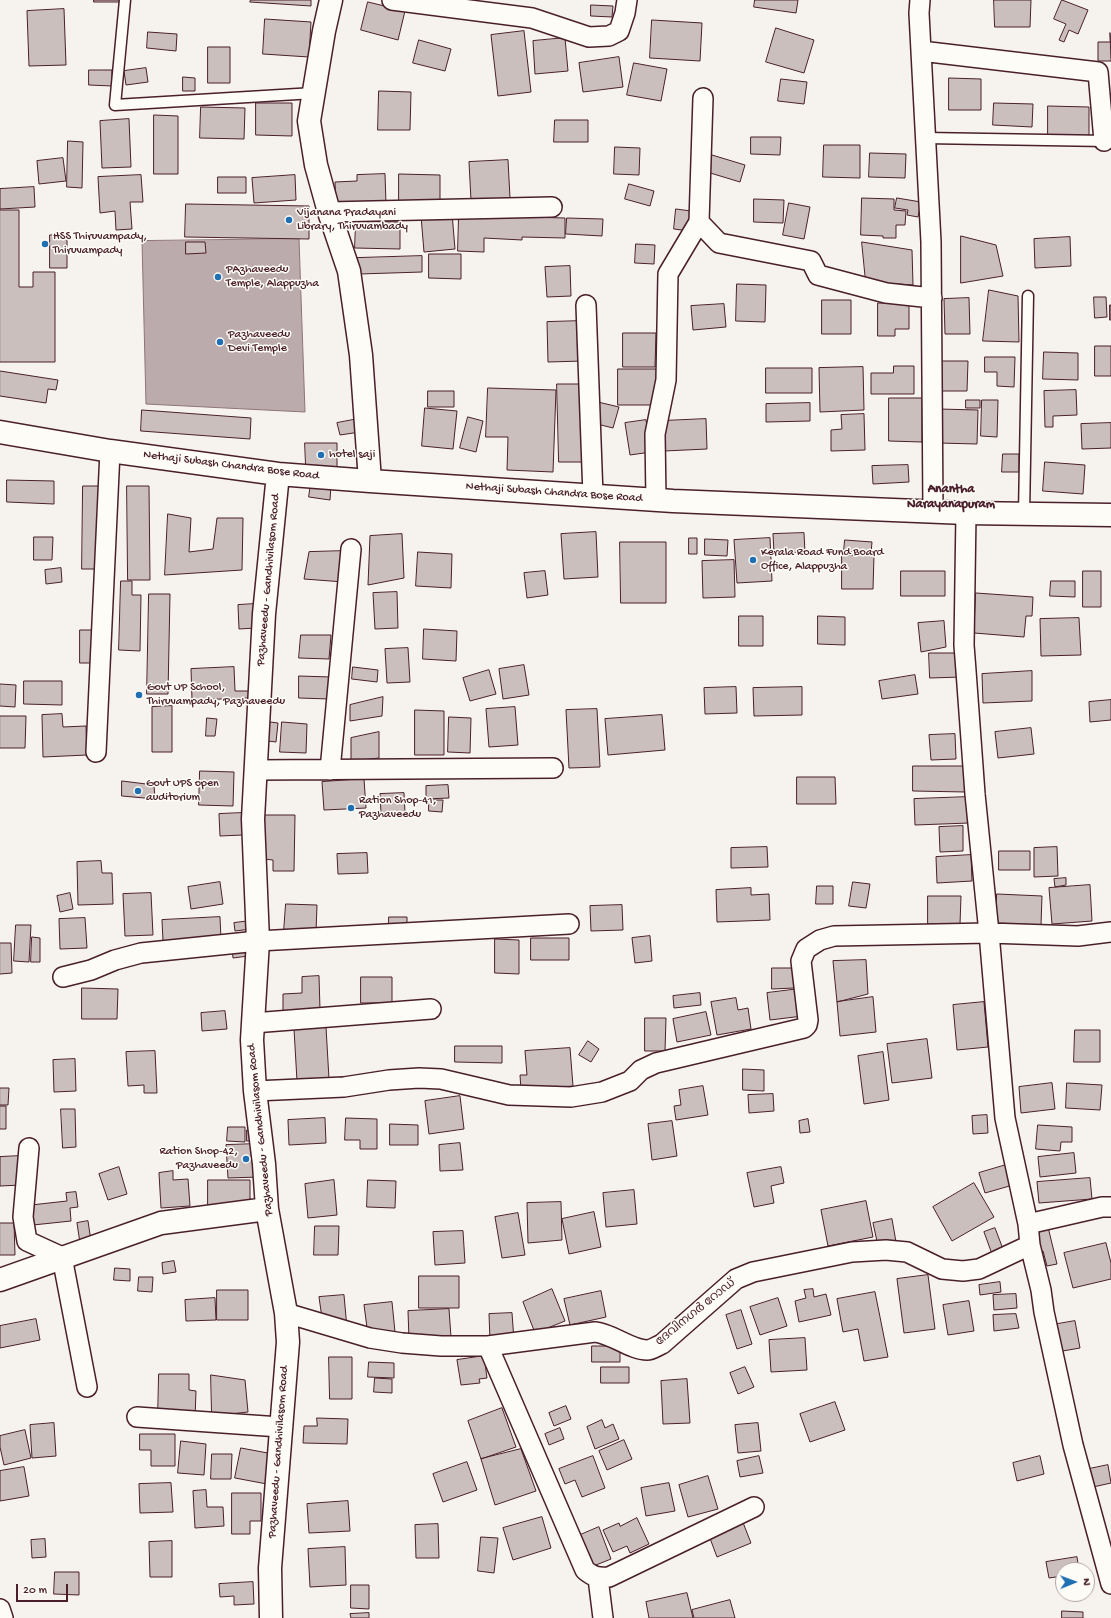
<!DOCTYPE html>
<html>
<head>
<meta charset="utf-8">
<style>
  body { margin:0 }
  #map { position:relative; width:1111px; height:1618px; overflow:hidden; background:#f6f3ef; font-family:"Gochi Hand",sans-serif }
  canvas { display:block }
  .north { position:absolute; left:1055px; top:1562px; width:40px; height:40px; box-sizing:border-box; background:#fdfcf7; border:1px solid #b5a4a5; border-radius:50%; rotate:89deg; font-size:11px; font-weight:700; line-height:16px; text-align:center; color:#4a1f2b }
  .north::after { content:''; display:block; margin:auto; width:14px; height:18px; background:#1f6fb2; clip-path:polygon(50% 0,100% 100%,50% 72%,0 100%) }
  .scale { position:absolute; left:16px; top:1584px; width:52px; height:18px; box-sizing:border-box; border:2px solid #4a1f2b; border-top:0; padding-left:5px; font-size:12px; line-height:14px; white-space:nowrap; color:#4a1f2b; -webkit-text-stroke:3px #fdfcf7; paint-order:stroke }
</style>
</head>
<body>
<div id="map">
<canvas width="1111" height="1618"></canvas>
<div class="north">N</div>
<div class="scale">20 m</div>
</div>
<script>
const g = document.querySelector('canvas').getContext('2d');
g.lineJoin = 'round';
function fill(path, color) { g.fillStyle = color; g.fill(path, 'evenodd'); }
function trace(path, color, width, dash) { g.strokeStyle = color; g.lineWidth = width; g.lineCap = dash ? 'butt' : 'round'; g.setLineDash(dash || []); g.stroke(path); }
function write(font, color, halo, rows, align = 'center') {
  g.font = font + ' "Gochi Hand","Noto Sans Malayalam",sans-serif'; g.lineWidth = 3; g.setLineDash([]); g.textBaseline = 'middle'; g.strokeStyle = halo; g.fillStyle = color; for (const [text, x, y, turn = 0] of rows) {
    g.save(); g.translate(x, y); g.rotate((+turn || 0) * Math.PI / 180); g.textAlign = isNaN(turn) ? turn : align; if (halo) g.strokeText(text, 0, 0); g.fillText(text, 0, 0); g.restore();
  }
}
const water = new Path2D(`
  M299,239l6,173 -159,-8 -4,-163z`);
const building = new Path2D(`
  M94,0h26v2h-26z
  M251,0h60v6l-61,-4z
  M755,0h43l-2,13 -42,-6z
  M994,0h37l-1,27h-35z
  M1062,0l26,10 -10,24 -9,-4 -5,12 -5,-2 7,-16 -12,-5z
  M368,2l37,9 -7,29 -37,-10z
  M591,5l22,1 -1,11 -21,-1z
  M64,9l2,56 -37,1 -2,-55z
  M265,19l46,3 -2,35 -46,-3z
  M652,20l50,3 -2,38 -50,-3z
  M776,28l38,12 -10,33 -38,-11z
  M524,31l7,61 -33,4 -7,-61z
  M148,32l29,2 -1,17 -29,-3z
  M1110,33l1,28h-13v-19h12z
  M565,38l3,33 -33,3 -2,-33z
  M419,40l32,9 -6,22 -32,-8z
  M208,47h22v36h-22z
  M619,57l4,30 -40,5 -4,-29z
  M634,63l33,6 -6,32 -34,-6z
  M146,68l2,14 -22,3 -2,-14z
  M89,70h23v16l-23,-1z
  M183,77l12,1v13h-12z
  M949,78l32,1v31h-32z
  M781,79l26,3 -3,22 -26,-3z
  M379,91l32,1 -1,38h-32z
  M256,103h36v33l-36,-1z
  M994,103l39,1 -1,23 -39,-2z
  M1048,106l41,1v29h-41z
  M201,107l44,1 -1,31 -44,-1z
  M154,115l24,1v58h-24z
  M129,119l2,48 -29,1 -2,-47z
  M555,120h33v22h-34z
  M751,137h30l-1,18 -29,-1z
  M68,141l15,1 -1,46 -15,-1z
  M824,145h36v33l-37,-1z
  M615,147l25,1 -1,27 -25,-1z
  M870,153l36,1 -1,24 -36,-1z
  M712,155l33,10 -5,17 -33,-10z
  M63,158l3,23 -27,3 -2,-23z
  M508,160l2,38 -39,2 -2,-38z
  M385,174l1,30 -50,3 -1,-25 22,-1v-6z
  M399,174l41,1v30l-41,-1z
  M141,175l2,27h-13l2,27 -16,1 -1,-19 -15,2 -2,-36z
  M295,175l1,25 -42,3 -2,-25z
  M218,177h28v16h-28z
  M629,184l25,7 -4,15 -25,-7z
  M34,187l1,20 -35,2v-20z
  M862,198l32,1v11l12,1 -1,14h-9v13h-13v-2l-22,-1z
  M897,198l24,4 -3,15 -11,-2 1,-5 -13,-2z
  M754,199l30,1 -1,23 -29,-1z
  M789,203l21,4 -6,32 -21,-4z
  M186,204l123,2v33l-124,-2z
  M676,209l15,2 -2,20 -15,-2z
  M0,210h19v77h14v-15h22v90h-55z
  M452,213l3,36 -31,3 -3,-36z
  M459,215l106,3v20l-43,-1v3l-38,-2v14l-26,-1z
  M567,218l36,1 -1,17 -36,-2z
  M356,221l44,1v27l-45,-1z
  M50,235h17v33h-17z
  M961,236l35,9 7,31 -42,7z
  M1070,237l1,29 -36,2 -1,-29z
  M186,242h19l1,11 -20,1z
  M862,242l50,8 1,35 -47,-3z
  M636,244l19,1 -1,19 -19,-1z
  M429,254h32v25l-32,-1z
  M422,256v16l-63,2 -2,-16z
  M570,266l1,30 -24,1 -2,-30z
  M737,284l29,1 -1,37 -29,-1z
  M989,290l29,6 1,46 -36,-1z
  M1094,297h12l1,20 -12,1z
  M969,298l1,36h-25l-1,-35z
  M822,300h29v34h-29z
  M878,303h31v26h-14v7h-17z
  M724,304l2,23 -33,3 -2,-24z
  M1110,305h1v15h-1z
  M582,321l1,40 -35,1 -1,-40z
  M623,333h33l-1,34h-32z
  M1095,346h16v30h-16z
  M1044,352l34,1v27l-35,-1z
  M985,357h30l-1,30 -17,-1v-14h-12z
  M940,361h28l-1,30h-27z
  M894,366h20v28h-43v-21h22z
  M863,367l1,43 -44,2 -1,-44z
  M766,368h46v25h-46z
  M618,369h40v36h-40z
  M0,371l58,9 -2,10 -8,-1 -2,14 -46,-7z
  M557,384h30l1,78h-29z
  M488,388l68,2 -3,82 -46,-2 1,-33h-22z
  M1076,390l1,25 -24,1v11h-8l-1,-36z
  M428,391h26v16h-26z
  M889,398h33v44l-33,-1z
  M966,400h14v8h-14z
  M982,400h16l-1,37 -16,-1z
  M598,402l21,5 -6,21 -20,-5z
  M810,403v18l-44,1v-18z
  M425,408l32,3 -4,38 -31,-3z
  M939,409l39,1 -1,34 -39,-1z
  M142,410l109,8 -1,21 -109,-8z
  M864,414l1,36 -34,1v-21l11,-1 -1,-14z
  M468,417l15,4 -7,31 -16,-4z
  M358,419l2,13 -20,3 -3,-12z
  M706,419l1,30 -43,2 -2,-30z
  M646,420l5,32 -21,3 -5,-32z
  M1111,423v25l-29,1 -1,-25z
  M305,443h32v25l-31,-2z
  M1003,454h16v18h-17z
  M1045,462l40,3 -2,29 -40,-3z
  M908,465l1,17 -36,2 -1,-18z
  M7,480l47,1v23l-47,-2z
  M311,483l20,2 -1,15 -21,-3z
  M83,486h22l-1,83h-22z
  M127,486h22l1,94h-22z
  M168,514l23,4 -2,34 24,-3 4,-31h26l-1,52 -77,5z
  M596,532l2,45 -34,2 -3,-45z
  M804,533l1,19 -31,1 -1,-19z
  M402,534l2,44 -36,7 2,-49z
  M34,537h19l-1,23h-18z
  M689,538h8v16h-8z
  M770,538l2,43 -35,2 -3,-43z
  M705,539l23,1 -1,16 -22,-1z
  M845,540l27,2 -1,11 -27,-2z
  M620,542h46v61h-45z
  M345,551l-1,31 -40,-3 5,-27z
  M418,552l34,2 -1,34 -35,-2z
  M842,555h32l-1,34h-31z
  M734,560l1,37 -32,1 -1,-37z
  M61,568l1,14 -16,2 -1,-14z
  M545,571l3,24 -21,3 -3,-25z
  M901,571h44v25h-44z
  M1083,571h18v36h-18z
  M121,581h11v14h9l-1,56 -21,-1z
  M1051,581h24v16l-25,-1z
  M397,592l1,36 -23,1 -2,-36z
  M976,593l57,4 -1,19h-6l-2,21 -50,-4z
  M149,594h21l-2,100h-21z
  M255,604l1,24 -17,1 -1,-24z
  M739,616h24v30h-24z
  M818,616l27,1v28l-27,-1z
  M1079,618l2,37 -40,1 -1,-37z
  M944,621l2,26 -25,5 -3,-29z
  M424,629l33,2 -1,30 -33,-2z
  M80,630h18v33h-18z
  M301,635h30l-2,24 -30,-1z
  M408,648l2,34 -23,1 -2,-34z
  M929,653h33v24l-32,1z
  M524,665l5,30 -26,4 -4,-30z
  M234,667l1,24h14v7l-57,2 -1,-31z
  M353,667l25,3 -1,12 -25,-3z
  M489,670l7,24 -26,7 -7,-23z
  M1032,671v30l-49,2 -1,-29z
  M915,675l3,19 -36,5 -3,-18z
  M299,676l32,1 -1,22 -31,-1z
  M24,681h38v24l-38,-1z
  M0,684l16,1 -1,22 -15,-1z
  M736,687l1,26 -32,1 -1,-26z
  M802,687v28l-48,1 -1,-28z
  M383,697l-1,19 -32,5v-16z
  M1111,700v20l-21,2 -1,-20z
  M172,706v46h-20v-45z
  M515,707l3,38 -29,2 -3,-38z
  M597,709l3,58 -31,1 -3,-58z
  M415,710l29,1v44h-29z
  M62,714l1,13 23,-1 1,29 -44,2 -1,-42z
  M662,715l3,35 -57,5 -3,-36z
  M0,716h26l-1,32h-25z
  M449,717l22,1 -1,35 -22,-1z
  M207,718l10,1 -2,17h-9z
  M270,722l8,1 -2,19 -8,-1z
  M282,722l25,2 -1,29 -26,-1z
  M1031,728l3,26 -36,4 -3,-26z
  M379,732v26l-28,3v-23z
  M955,734l1,25 -25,1 -2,-25z
  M913,766h52l1,26 -53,-1z
  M200,771l34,1 -1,34 -34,-1z
  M797,777h38l1,27h-39z
  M364,779l2,29 -42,2 -2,-28z
  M122,781l32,4 1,14 -33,-3z
  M448,785l1,13 -23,1v-13z
  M404,793l1,20h-24l-1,-19z
  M968,797l1,26 -54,2 -1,-26z
  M429,800h14l-1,12 -13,-1z
  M242,813l1,22 -23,1 -1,-22z
  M264,815h31l-1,56h-21v-11l-10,-1z
  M963,826v25l-23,1 -1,-25z
  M767,847l1,20 -37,1v-20z
  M1057,847l1,29 -24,1v-29z
  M999,851h31v19h-31z
  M367,853l1,20 -30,1 -1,-20z
  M971,855l1,26 -35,2 -1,-26z
  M101,861l1,12h10l1,31 -35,1 -1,-43z
  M1066,878v7l-11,2 -1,-8z
  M220,882l3,22 -32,5 -3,-22z
  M853,882l17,2 -4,24 -17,-2z
  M1090,885l2,36 -40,3 -3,-36z
  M817,886h16v18h-17z
  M751,888v7l18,-1 1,26 -53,2 -1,-32z
  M70,893l3,16 -13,3 -3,-16z
  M151,893l2,42 -28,1 -2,-42z
  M997,894l45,2 -1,29 -45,-2z
  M928,896h33l-1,28h-32z
  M286,904l31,1 -1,27 -32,-1z
  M622,905l1,25 -32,1 -1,-25z
  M220,917l1,22 -58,2 -1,-21z
  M389,917h18v14l-18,-1z
  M85,918l2,30 -27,1 -1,-30z
  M250,921l1,8 -16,2 -1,-8z
  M16,925h15l-2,37 -15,-1z
  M650,936l2,25 -17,2 -3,-25z
  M32,937l8,1v24h-9z
  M531,938h38v22h-38z
  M495,939l24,1v34l-24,-1z
  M0,943h11l1,30 -12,1z
  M247,947l1,9 -15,2 -1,-9z
  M866,960l2,34 -31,8 -4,-41z
  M772,968h21l1,20 -22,1z
  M319,976l1,34 -37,1v-17l19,-1v-16z
  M361,977h31v26h-31z
  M82,988l36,1 -1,30h-35z
  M799,989l4,27 -33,4 -3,-27z
  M700,993l1,12 -27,3 -1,-12z
  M873,997l3,35 -36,4 -3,-34z
  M736,998l2,12 10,-2 3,21 -34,6 -6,-33z
  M984,1002l4,45 -31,3 -4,-45z
  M225,1011l2,18 -25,2 -1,-18z
  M706,1012l5,23 -34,7 -4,-23z
  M645,1018h21l-1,33h-20z
  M326,1027l3,52 -32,2 -3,-52z
  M1075,1030h25v32h-26z
  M927,1039l5,39 -40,5 -5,-39z
  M588,1041l11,8 -8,13 -12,-7z
  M455,1046h47v17l-47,-1z
  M570,1048l3,38 -52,4 -1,-15h7l-2,-24z
  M155,1051l2,42h-13v-8l-16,1 -2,-34z
  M883,1052l6,48 -25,4 -6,-48z
  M75,1059l1,32 -22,1 -1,-32z
  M743,1069l21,1v21l-21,-1z
  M1052,1083l3,26 -34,4 -2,-26z
  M1067,1083l35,2 -2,25 -34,-2z
  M703,1086l5,29 -32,5 -2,-14 7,-1 -2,-15z
  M0,1088h9l-1,17h-8z
  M773,1094l1,17 -25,2 -1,-18z
  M460,1096l4,33 -35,5 -4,-33z
  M0,1106h6v23h-6z
  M61,1109h14l1,38 -13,1z
  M987,1115l1,18 -15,1 -1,-18z
  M325,1118l1,25 -37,2 -1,-25z
  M346,1118l31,1v30h-17v-9h-15z
  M808,1119l2,13 -10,1 -1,-12z
  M672,1121l5,35 -25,4 -4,-36z
  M390,1124l28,1v20h-28z
  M1038,1125l34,2v15h-11l-1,9 -24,-2z
  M228,1127h17v15l-18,-1z
  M247,1130h12v11h-12z
  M460,1143l3,27 -23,1 -1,-26z
  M257,1144l2,33 -31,1 -2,-33z
  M1074,1153l2,20 -36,4 -2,-20z
  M20,1156l2,29 -22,1v-29z
  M1006,1165l7,20 -28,8 -6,-20z
  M119,1167l8,27 -19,6 -9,-26z
  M781,1167l3,16 -13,3 3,17 -20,4 -7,-34z
  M173,1171v9l15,-1 2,27 -29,2 -2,-35z
  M1090,1178l2,21 -53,4 -2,-21z
  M208,1180h42v28h-42z
  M334,1180l3,35 -29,3 -3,-34z
  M368,1180l28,1 -1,27 -28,-1z
  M974,1183l20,34 -42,24 -19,-34z
  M634,1190l3,34 -31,3 -3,-34z
  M76,1192l2,15 -8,1 1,13 -38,4 -2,-20 36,-4 -1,-8z
  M866,1201l7,36 -45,9 -7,-36z
  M561,1202l1,38 -34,3 -1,-40z
  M594,1212l7,35 -32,7 -7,-35z
  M518,1213l7,42 -23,3 -7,-41z
  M892,1219l4,23 -18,4 -5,-23z
  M88,1221l3,20 -11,2 -3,-20z
  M0,1223h14l1,32h-15z
  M1047,1223l10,41 -10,2 -4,-15 -3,1 -6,-27z
  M315,1226h24l-1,29h-24z
  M995,1228l8,21 -11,5 -8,-22z
  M463,1231l2,32 -30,2 -2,-33z
  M1106,1243l5,20v16l-38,9 -9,-35z
  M174,1261l2,11 -13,2 -1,-11z
  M115,1268l15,1v12l-16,-1z
  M928,1275l7,54 -31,4 -7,-54z
  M419,1276h40v32h-40z
  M139,1277h14l-1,15 -14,-1z
  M1000,1282l1,10 -21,3 -1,-10z
  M552,1289l13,32 -30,12 -12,-31z
  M813,1289l1,8 12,-3 5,21 -32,7 -4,-21 11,-3 -2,-8z
  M217,1290h31v30h-31z
  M601,1291l5,26 -36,8 -6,-26z
  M875,1292l13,65 -24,4 -6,-32 -15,3 -6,-33z
  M1016,1294l1,14 -23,2 -1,-15z
  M344,1295l3,33 -25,-10 -3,-21z
  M215,1298l1,22 -30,1 -1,-21z
  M778,1298l9,28 -27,9 -10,-28z
  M969,1301l5,30 -26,4 -5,-30z
  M392,1302l3,30 -27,3 -4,-30z
  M449,1309l2,28 -42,2 -1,-28z
  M741,1310l11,34 -15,5 -11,-34z
  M512,1313l2,27 -24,1 -1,-27z
  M1016,1314l3,14 -25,3 -1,-16z
  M36,1319l4,21 -40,8v-22z
  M1075,1321l5,27 -23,4 -5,-27z
  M805,1338l2,32 -36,2 -2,-32z
  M592,1346h28v16h-28z
  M484,1356l3,22 -8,1 1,4 -19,2 -4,-25z
  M329,1357h23v42h-22z
  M369,1362l25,1v15l-26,-1z
  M601,1367h28v16h-28z
  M745,1367l9,20 -16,7 -8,-21z
  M159,1374h30v16l7,1 -1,28 -37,-1z
  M211,1375l34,5 3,32 -36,4z
  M375,1378l17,1v14l-18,-1z
  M687,1379l3,44 -27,1 -2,-43z
  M835,1402l10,28 -35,12 -10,-28z
  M566,1406l5,13 -17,7 -5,-13z
  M502,1408l14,39 -35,12 -13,-38z
  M317,1418l31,1 -1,25 -44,-1 1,-17h13z
  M602,1420l3,8 8,-4 6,15 -24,10 -8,-22z
  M54,1423l2,33 -24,2 -2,-33z
  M758,1423l3,28 -23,2 -3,-28z
  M560,1428l4,11 -15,6 -4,-11z
  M25,1430l6,28 -27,7 -4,-18v-11z
  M140,1434h35v32h-24v-16h-11z
  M624,1440l8,19 -25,11 -8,-19z
  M181,1441l25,3 -2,31 -26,-2z
  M241,1448l32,6 -6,30 -32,-6z
  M521,1449l15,42 -41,14 -14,-46z
  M212,1454h20l-1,25h-20z
  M593,1456l12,32 -23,9 -7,-17 -10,4 -6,-15z
  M759,1456l4,17 -23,4 -3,-16z
  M1040,1456l4,18 -27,7 -4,-18z
  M467,1462l10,28 -34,12 -10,-28z
  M1108,1465l3,18 -18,4 -4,-18z
  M24,1467l5,29 -29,5v-30z
  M708,1476l10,33 -30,8 -9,-32z
  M171,1483l2,29 -33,1 -1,-29z
  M669,1483l6,28 -29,5 -5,-28z
  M206,1490l1,17h16l1,19 -29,2 -2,-37z
  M232,1493h29v28h-11v13h-18z
  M348,1501l2,30 -41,2 -2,-29z
  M542,1517l9,31 -38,12 -10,-32z
  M637,1518l12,26 -19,9 -3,-7 -14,6 -10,-22 16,-7 1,3z
  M742,1520l9,23 -34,14 -9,-24z
  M438,1524l1,34h-23l-1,-33z
  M599,1527l12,32 -20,8 -13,-31z
  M481,1537l17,1 -4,35 -16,-2z
  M45,1539l1,18 -14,1 -1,-18z
  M172,1541v36h-22l-1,-35z
  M345,1547l1,38 -36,2 -2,-38z
  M1077,1557l2,13h-16v6l-14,2 -3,-16z
  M55,1572h24v23l-25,-1z
  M253,1582l1,22 -20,1v-9l-14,1 -1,-13z
  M351,1585h18v24l-18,-1z
  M687,1593l6,25h-44l-3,-16z
  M730,1600l5,18h-41l-2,-8z
  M1062,1611l21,1v6h-21z
  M369,1613v5h-18l-1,-4z`);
const lane = new Path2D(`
  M125,0l-10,105 199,-12
  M925,138l182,3
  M1024,514l4,-218`);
const street = new Path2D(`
  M392,0l140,18 57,19 20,-1 10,-5 6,-18 2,-13
  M920,0l-1,13 12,229 2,270
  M921,51l177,21 6,69
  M329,212l223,-5
  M699,222l20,21 92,18 7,14 68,18 46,5
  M586,305l7,191
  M656,500l-1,-66 11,-54 2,-106 31,-52 4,-124
  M966,513l-2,132 2,26 9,123 14,139 16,185 23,106 2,21 11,45 3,22 29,133 38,139
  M96,752l14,-301
  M256,770l297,-2
  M330,770l21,-221
  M63,977l28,-7 24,-10 26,-7 117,-12 311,-17
  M253,1023l178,-14
  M255,1091l89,-4 45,-7 30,-2 22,1 68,16 62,2 31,-5 28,-11 11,-11 15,-7 148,-35 3,-3 1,-5 -7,-59 5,-12 14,-9 14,-4 155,-3 89,3 33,-4
  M29,1148l-6,69 4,24 35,16 25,130
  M1028,1224l74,-17h9
  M286,1313l84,25 32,5 39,3h47l107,-14c18,2 36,18 52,18 5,0 10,-4 15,-6l74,-65 17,-7 99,-20 34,-2 21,2 35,17 21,2 16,-2 51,-24
  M488,1346l97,224c8,7 14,8 24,7l145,-70
  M137,1417l143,10
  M598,1578l5,40
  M0,1609l3,9`);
const secondary = new Path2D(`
  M331,0l-7,31 -15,90 7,44 13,47 20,59 12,84 9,126
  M0,432l110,19 168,23 92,7 303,20 293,12 145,2
  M0,1280l161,-57 106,-14
  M271,1618l-1,-50 18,-226 -2,-29 -19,-104 -3,-45 -9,-73 -3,-51 6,-99 -5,-122 11,-205 14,-140`);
const markers = [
  [289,220,4,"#1f6fb2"],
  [45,244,4,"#1f6fb2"],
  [218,277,4,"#1f6fb2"],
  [220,342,4,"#1f6fb2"],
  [321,455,4,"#1f6fb2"],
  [753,560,4,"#1f6fb2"],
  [139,695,4,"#1f6fb2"],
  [138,791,4,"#1f6fb2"],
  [351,808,4,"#1f6fb2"],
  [246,1159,4,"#1f6fb2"]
];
const poiNames = [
  ["Vijanana Pradayani",297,213],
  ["Library, Thiruvambady",297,227],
  ["HSS Thiruvampady,",53,237],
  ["Thiruvampady",53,251],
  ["PAzhaveedu",226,270],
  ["Temple, Alappuzha",226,284],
  ["Pazhaveedu",228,335],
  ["Devi Temple",228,349],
  ["hotel saji",329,455],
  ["Kerala Road Fund Board",761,553],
  ["Office, Alappuzha",761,567],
  ["Govt UP School,",147,688],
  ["Thiruvampady, Pazhaveedu",147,702],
  ["Govt UPS open",146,784],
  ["auditorium",146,798],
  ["Ration Shop-41,",359,801],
  ["Pazhaveedu",359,815],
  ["Ration Shop-42,",238,1152,"right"],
  ["Pazhaveedu",238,1166,"right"]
];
const streetNames = [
  ["Nethaji Subash Chandra Bose Road",231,466,7],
  ["Nethaji Subash Chandra Bose Road",554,493,4],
  ["Pazhaveedu - Gandhivilasom Road",269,580,-85],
  ["Pazhaveedu - Gandhivilasom Road",261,1130,-96],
  ["ദേവിനഗർ റോഡ്",696,1313,-39],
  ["Pazhaveedu - Gandhivilasom Road",279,1452,-86]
];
const neighbourhoodNames = [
  ["Anantha",951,490],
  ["Narayanapuram",951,505]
];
fill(water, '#bbabac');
trace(water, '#8e7378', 1);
fill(building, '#cbbfbe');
trace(building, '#4a1f2b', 1);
trace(lane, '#4a1f2b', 13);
trace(street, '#4a1f2b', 22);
trace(secondary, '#4a1f2b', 25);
trace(lane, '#fdfcf7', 10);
trace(street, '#fdfcf7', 19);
trace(secondary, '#fdfcf7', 22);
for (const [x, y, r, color] of markers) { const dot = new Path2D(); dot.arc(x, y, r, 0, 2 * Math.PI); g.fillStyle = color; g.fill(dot); trace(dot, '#fdfcf7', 1.5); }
write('12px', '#4a1f2b', '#fdfcf7', poiNames, 'left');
write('12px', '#4a1f2b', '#fdfcf7', streetNames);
write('bold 13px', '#4a1f2b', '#fdfcf7', neighbourhoodNames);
</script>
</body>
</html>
